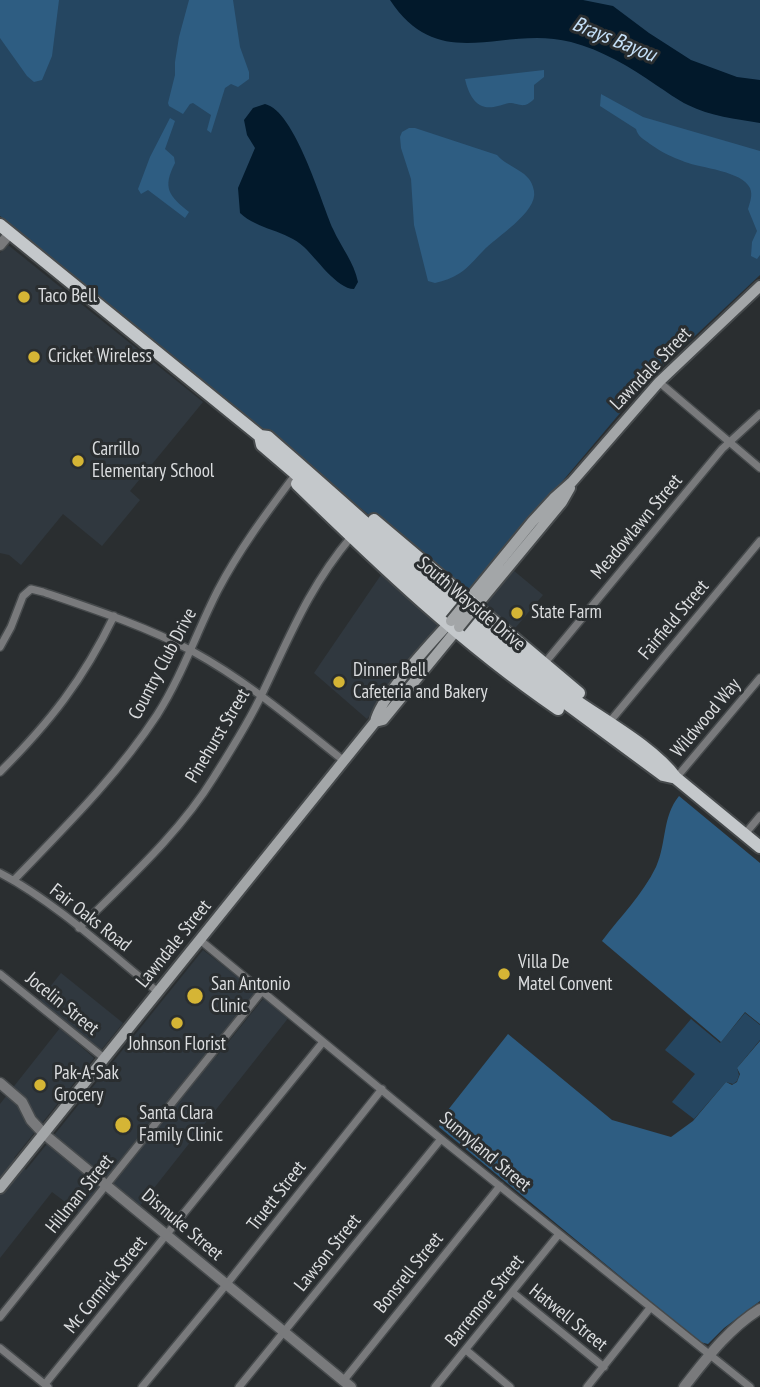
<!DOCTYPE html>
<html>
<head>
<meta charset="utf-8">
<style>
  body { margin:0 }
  canvas { display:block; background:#2a2e30 }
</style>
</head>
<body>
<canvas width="760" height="1387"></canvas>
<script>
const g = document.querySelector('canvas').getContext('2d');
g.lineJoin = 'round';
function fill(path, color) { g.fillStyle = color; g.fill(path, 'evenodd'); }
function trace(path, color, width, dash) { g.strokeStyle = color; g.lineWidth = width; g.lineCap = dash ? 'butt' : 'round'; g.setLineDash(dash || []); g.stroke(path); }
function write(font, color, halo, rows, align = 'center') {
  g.font = font + ' "PT Sans Narrow",sans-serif'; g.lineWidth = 6; g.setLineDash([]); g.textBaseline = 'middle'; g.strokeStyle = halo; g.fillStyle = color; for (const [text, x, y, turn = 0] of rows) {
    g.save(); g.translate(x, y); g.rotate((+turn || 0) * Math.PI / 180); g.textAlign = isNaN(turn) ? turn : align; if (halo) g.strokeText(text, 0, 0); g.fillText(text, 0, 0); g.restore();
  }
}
const built = new Path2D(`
  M8,245l195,157 -73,89 10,9 -38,46 -39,-32 -42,51 -12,-10 -9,-2v-300z
  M513,570l30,25 -32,38 -26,-25 2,-7z
  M383,572l56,51v4l-72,92 -53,-46z
  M203,950l52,40v4l-43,57 5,5 46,-57 5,1 21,17 -150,190 -32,-28 -27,34 -28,-21 -52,66v-154l60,-76 34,30 -80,100 12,12z
  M61,973l62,50 -21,26 -2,1 -62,-48z`);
const green = new Path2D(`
  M0,0h760v275l-112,105 -175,207 -10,4 -463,-375z
  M745,1013l15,12v15l-23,28 2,7 -2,6 -4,3 -7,-2 -32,37 -22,-17 23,-28 -30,-24 26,-31 29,24z`);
const forest = new Path2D(`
  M0,0h59l-7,56 -10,24 -8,2 -7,-6 -27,-38z
  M189,0h44l7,47 9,25v7l-11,8 -7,-3 -6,4 -14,45 -4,-3 4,-15 -18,-12 -3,1 -7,10 -14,-8 -1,-3 7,-28v-13l4,-25z
  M544,70v7l-10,8v14c-11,11 -14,4 -25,4 -2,0 -9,3 -11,3 -21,6 -29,-10 -33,-27z
  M601,94l42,23 117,34v104l-3,4 -6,-3 1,-14 5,-11 -9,-22c2,-7 5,-14 2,-21 -8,-17 -49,-20 -65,-26 -13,-5 -24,-10 -35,-18 -6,-5 -12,-7 -14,-15l-36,-23z
  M170,118l5,3 -10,28 9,8 1,6c-13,25 -6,33 14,49l-4,6 -37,-28 -7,4 -3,-5 12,-32z
  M409,128h6l82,27c12,14 34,15 37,36 4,21 -38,46 -51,60 -8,8 -14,16 -23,22 -8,5 -16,8 -25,10l-7,-2 -14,-56 -3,-46 -10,-31 -1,-11 2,-5z
  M679,796l81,67v161l-15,-12 -24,30 -119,-101c18,-24 41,-47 54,-74 11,-25 6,-50 23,-71z
  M508,1034l104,86 59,17 22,-16 33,-39 6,3 5,-3 3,-8 -3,-6 23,-27v260l-36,27 -16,16 -8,-2 -261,-215 5,-12z`);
const water = new Path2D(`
  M390,0h193l30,6 36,27 42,27 46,17 23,3v43c-24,-4 -50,-7 -72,-18 -11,-5 -22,-14 -32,-20 -26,-18 -54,-35 -85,-43 -68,-18 -131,34 -181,-42z
  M265,104c30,7 56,98 68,125 8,18 21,33 25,53l-4,7c-17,0 -38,-31 -50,-42 -18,-17 -46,-17 -64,-34l-2,-25 17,-40 -8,-13 -3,-15 9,-12z`);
const minor = new Path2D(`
  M659,382l101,86
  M0,647l11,-20 12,-31 8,-7 12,3c50,17 102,34 149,59 55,30 103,71 152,110
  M544,664l178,-215 38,-35
  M612,719l148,-178
  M0,772c50,-50 83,-92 114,-156
  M676,778l84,-100
  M745,834l15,-18
  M0,873c54,28 110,80 158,119
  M14,880c51,-53 103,-104 143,-165 25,-39 40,-84 61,-125 21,-40 47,-75 74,-111
  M79,928c47,-47 100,-94 135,-151 17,-27 35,-55 48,-83 28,-58 47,-107 89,-157
  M200,940l241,199 309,248
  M0,974l104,84
  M512,1292l92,75
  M0,1317l262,-326
  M0,1348l48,39
  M466,1350l44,37
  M344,1380l156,-194
  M45,1384l278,-342
  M142,1387l84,-102 156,-196
  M239,1387l202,-248
  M435,1387l124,-153
  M587,1387l63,-79`);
const tertiary = new Path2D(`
  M0,245l10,-12
  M0,1083l22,19 9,18 13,14 307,253
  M684,1387c22,-28 45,-59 76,-78`);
const secondary = new Path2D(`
  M465,604l67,-82 23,-25 17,-15 87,-100 101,-96
  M472,611l90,-109 8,-14
  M375,722l8,-2 76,-93
  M0,1188l375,-466c4,-24 58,-81 76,-101`);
const primary = new Path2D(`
  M0,225l260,211 8,1 9,8c94,81 183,166 281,243 35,27 93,56 118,90l84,69
  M260,436l2,9 77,66 62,59 105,89 157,116 9,2
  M297,484c83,81 166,160 261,225
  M374,520l205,173`);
const secondaryBridge = new Path2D(`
  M451,621l14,-17
  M459,627l13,-16`);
const markers = [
  [24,297,7,"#d5b535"],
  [34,357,7,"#d5b535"],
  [78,461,7,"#d5b535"],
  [517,613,7,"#d5b535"],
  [339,682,7,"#d5b535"],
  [504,974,7,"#d5b535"],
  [195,996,9,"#d5b535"],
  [177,1023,7,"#d5b535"],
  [40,1085,7,"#d5b535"],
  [123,1125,9,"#d5b535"]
];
const poiNames = [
  ["Taco Bell",38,297],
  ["Cricket Wireless",48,357],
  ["Carrillo",92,450],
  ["Elementary School",92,472],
  ["State Farm",531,613],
  ["Dinner Bell",353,671],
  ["Cafeteria and Bakery",353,693],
  ["Villa De",518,963],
  ["Matel Convent",518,985],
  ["San Antonio",211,985],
  ["Clinic",211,1007],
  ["Johnson Florist",177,1045,"center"],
  ["Pak-A-Sak",54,1074],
  ["Grocery",54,1096],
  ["Santa Clara",139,1114],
  ["Family Clinic",139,1136]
];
const streetNames = [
  ["Lawndale Street",651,369,-46],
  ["Meadowlawn Street",637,527,-50],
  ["South Wayside Drive",471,604,40],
  ["Fairfield Street",674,620,-50],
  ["Country Club Drive",163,664,-62],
  ["Wildwood Way",706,718,-50],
  ["Pinehurst Street",218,736,-59],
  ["Fair Oaks Road",90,918,38],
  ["Lawndale Street",174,944,-51],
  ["Jocelin Street",62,1004,39],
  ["Sunnyland Street",485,1152,40],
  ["Hillman Street",80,1194,-51],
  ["Truett Street",277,1196,-52],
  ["Dismuke Street",182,1225,40],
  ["Lawson Street",328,1253,-51],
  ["Bonsrell Street",409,1273,-51],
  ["Mc Cormick Street",106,1285,-51],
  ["Barremore Street",485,1301,-51],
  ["Hatwell Street",568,1318,39]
];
const waterNames = [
  ["Brays Bayou",614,40,22]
];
fill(built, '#30383f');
fill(green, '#254661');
fill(forest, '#2e5d82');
fill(water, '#02192b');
trace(minor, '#464a4c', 10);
trace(tertiary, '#464a4c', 13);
trace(secondary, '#464a4c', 14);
trace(primary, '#464a4c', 16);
trace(minor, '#797a7c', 7);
trace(tertiary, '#797a7c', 10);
trace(secondary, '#a3a6a8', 10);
trace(primary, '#c4c8cb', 12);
trace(secondaryBridge, '#464a4c', 14, []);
trace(secondaryBridge, '#a3a6a8', 10);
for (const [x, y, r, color] of markers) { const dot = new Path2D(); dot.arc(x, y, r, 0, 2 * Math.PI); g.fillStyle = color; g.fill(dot); trace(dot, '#2a2e30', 2.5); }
write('19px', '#dbdddf', '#2a2e30', poiNames, 'left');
write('19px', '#dbdddf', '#2a2e30', streetNames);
write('italic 21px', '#c5e0f8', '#2a2e30', waterNames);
</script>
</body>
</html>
